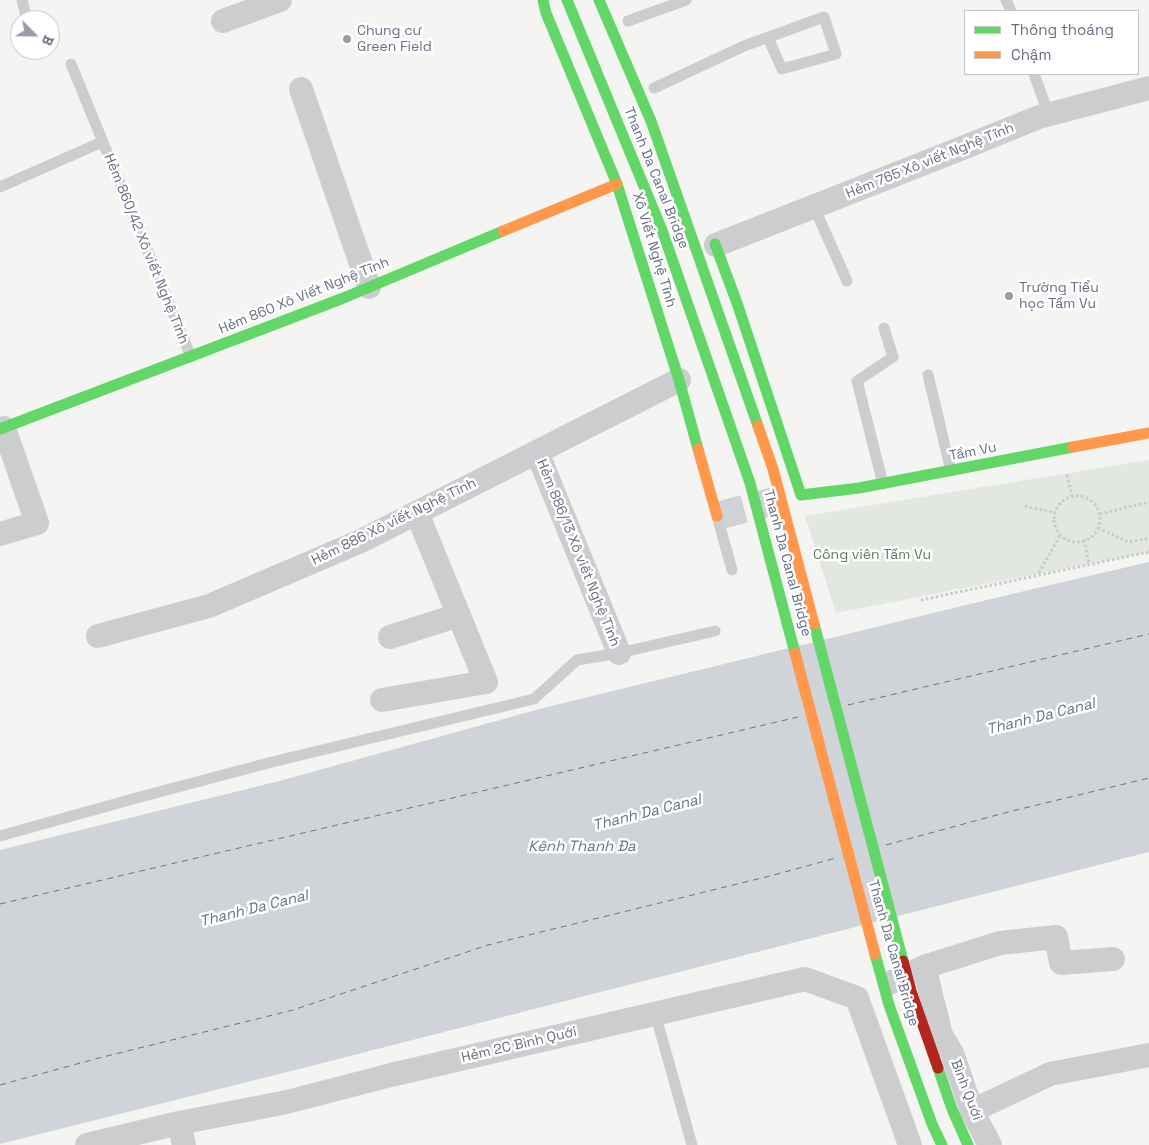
<!DOCTYPE html>
<html>
<head>
<meta charset="utf-8">
<style>
  body { margin:0 }
  #map { position:relative; width:1149px; height:1145px; overflow:hidden; background:#f4f4f3; font-family:"Space Grotesk",sans-serif }
  canvas { display:block }
  .legend { position:absolute; left:964px; top:10px; width:175px; height:65px; box-sizing:border-box; background:#fff; border:1px solid #c2c5cc; margin:0; padding:6px 9px; list-style:none; font-size:15px; color:#666e80 }
  .legend li { display:flex; align-items:center; gap:10px; height:25px }
  .legend b { width:25px; border:1px solid #c2c5cc }
  .north { position:absolute; left:10px; top:10px; width:50px; height:50px; box-sizing:border-box; background:#fff; border:1px solid #c2c5cc; border-radius:50%; rotate:113deg; font-size:14px; font-weight:700; line-height:20px; text-align:center; color:#666e80 }
  .north::after { content:''; display:block; margin:auto; width:18px; height:22px; background:#989da8; clip-path:polygon(50% 0,100% 100%,50% 72%,0 100%) }
</style>
</head>
<body>
<div id="map">
<canvas width="1149" height="1145"></canvas>
<ul class="legend">
<li><b style="height:6px;background:#63d668"></b>Thông thoáng</li>
<li><b style="height:6px;background:#ff974d"></b>Chậm</li>
</ul>
<div class="north">B</div>
</div>
<script>
const g = document.querySelector('canvas').getContext('2d');
g.lineJoin = 'round';
function fill(path, color) { g.fillStyle = color; g.fill(path, 'evenodd'); }
function trace(path, color, width, dash) { g.strokeStyle = color; g.lineWidth = width; g.lineCap = dash ? 'butt' : 'round'; g.setLineDash(dash || []); g.stroke(path); }
function write(font, color, halo, rows, align = 'center') {
  g.font = font + ' "Space Grotesk",sans-serif'; g.lineWidth = 5; g.setLineDash([]); g.textBaseline = 'middle'; g.strokeStyle = halo; g.fillStyle = color; for (const [text, x, y, turn = 0] of rows) {
    g.save(); g.translate(x, y); g.rotate((+turn || 0) * Math.PI / 180); g.textAlign = isNaN(turn) ? turn : align; if (halo) g.strokeText(text, 0, 0); g.fillText(text, 0, 0); g.restore();
  }
}
const green = new Path2D(`
  M1149,460v92l-313,61 -31,-97z`);
const water = new Path2D(`
  M1149,562v290l-846,216 -303,76v-294l283,-70 260,-72 456,-111z`);
const ferry = new Path2D(`
  M848,705l301,-71
  M886,845l122,-33 141,-34
  M0,904l798,-187
  M0,1085l95,-26 198,-49 195,-65 282,-69 66,-18`);
const secondaryTunnel = new Path2D(`
  M717,516l61,-16`);
const path = new Path2D(`
  M1067,475l5,21
  M1054 519a23 23 0 1 1 46 0a23 23 0 1 1-46 0Z
  M1025,506l30,7
  M1100,514l49,-12
  M1098,528l31,14 20,-4
  M1084,540l5,23
  M1039,573l21,-38
  M921,600l228,-48`);
const lane = new Path2D(`
  M22,0l5,20
  M1006,0l5,11
  M628,21l58,-21
  M71,64l120,293
  M1034,74l15,41
  M654,88l90,-42 80,-29 12,37 -54,15 -14,-31
  M0,187l102,-45
  M814,207l33,74
  M928,375l23,96
  M883,484l-26,-103 36,-24 -9,-29
  M717,516l15,54
  M0,836l140,-39 136,-36 258,-62 43,-39 42,-7 96,-22
  M655,1013l37,132`);
const street = new Path2D(`
  M223,21l57,-21
  M301,89l68,198
  M716,245l244,-96 79,-32 110,-29
  M537,452l82,201
  M0,534l37,-11 -33,-95
  M98,636l111,-30 152,-65 318,-161
  M390,637l69,-22
  M382,700l104,-18 -69,-169
  M924,967l17,68 11,18 20,58 18,34
  M890,983l34,-16 76,-24 56,-6 5,26 52,-4
  M857,998l53,147
  M972,1111l78,-37 99,-19
  M179,1123l5,22
  M87,1145l92,-22 108,-21 104,-27 414,-96 52,19`);
const fast = new Path2D(`
  M543,0l3,13 71,171 62,196 19,69
  M567,0l95,230 88,253 45,170
  M599,0l52,121 107,305
  M715,244l22,59 64,192 58,-7 214,-41
  M0,429l341,-130 162,-68
  M814,624l89,337
  M875,954l14,51 43,119 10,21
  M938,1068l14,41 16,36`);
const slow = new Path2D(`
  M503,231l114,-47
  M758,426l15,43 41,155
  M1073,447l76,-14
  M698,449l19,67
  M795,653l80,301`);
const jam = new Path2D(`
  M903,961l8,30 27,77`);
const markers = [
  [347,39,5,"#989da8"],
  [1009,296,5,"#989da8"]
];
const poiNames = [
  ["Chung cư",357,31],
  ["Green Field",357,47],
  ["Trường Tiểu",1019,288],
  ["học Tầm Vu",1019,304]
];
const streetNames = [
  ["Hẻm 765 Xô viết Nghệ Tĩnh",930,161,-22],
  ["Thanh Da Canal Bridge",656,178,68],
  ["Hẻm 860/42 Xô viết Nghệ Tĩnh",146,249,68],
  ["Xô Viết Nghệ Tĩnh",654,250,73],
  ["Hẻm 860 Xô Viết Nghệ Tĩnh",304,296,-22],
  ["Tầm Vu",973,452,-11],
  ["Hẻm 886 Xô viết Nghệ Tĩnh",394,522,-26],
  ["Hẻm 886/13 Xô viết Nghệ Tĩnh",578,553,68],
  ["Thanh Da Canal Bridge",787,563,75],
  ["Thanh Da Canal Bridge",893,953,74],
  ["Hẻm 2C Bình Quới",519,1045,-13],
  ["Bình Quới",966,1090,69]
];
const parkNames = [
  ["Công viên Tầm Vu",872,555]
];
const waterNames = [
  ["Thanh Da Canal",1041,717,-14],
  ["Thanh Da Canal",647,813,-14],
  ["Kênh Thanh Đa",582,847],
  ["Thanh Da Canal",254,909,-14]
];
fill(green, '#e2e7e1');
fill(water, '#d0d4d8');
trace(ferry, '#677584', 1, [6, 5]);
trace(secondaryTunnel, '#d0d2d6', 28, [28, 14]);
trace(path, '#cacaca', 3, [2.5, 2.5]);
trace(lane, '#cccdce', 11);
trace(street, '#cccdce', 24);
trace(fast, '#63d668', 11);
trace(slow, '#ff974d', 11);
trace(jam, '#b3261e', 11);
for (const [x, y, r, color] of markers) { const dot = new Path2D(); dot.arc(x, y, r, 0, 2 * Math.PI); g.fillStyle = color; g.fill(dot); trace(dot, '#fff', 2); }
write('14px', '#666e80', '#fff', poiNames, 'left');
write('14px', '#666e80', '#fff', streetNames);
write('14px', '#657865', '#fff', parkNames);
write('italic 15px', '#677584', '#fff', waterNames);
</script>
</body>
</html>
